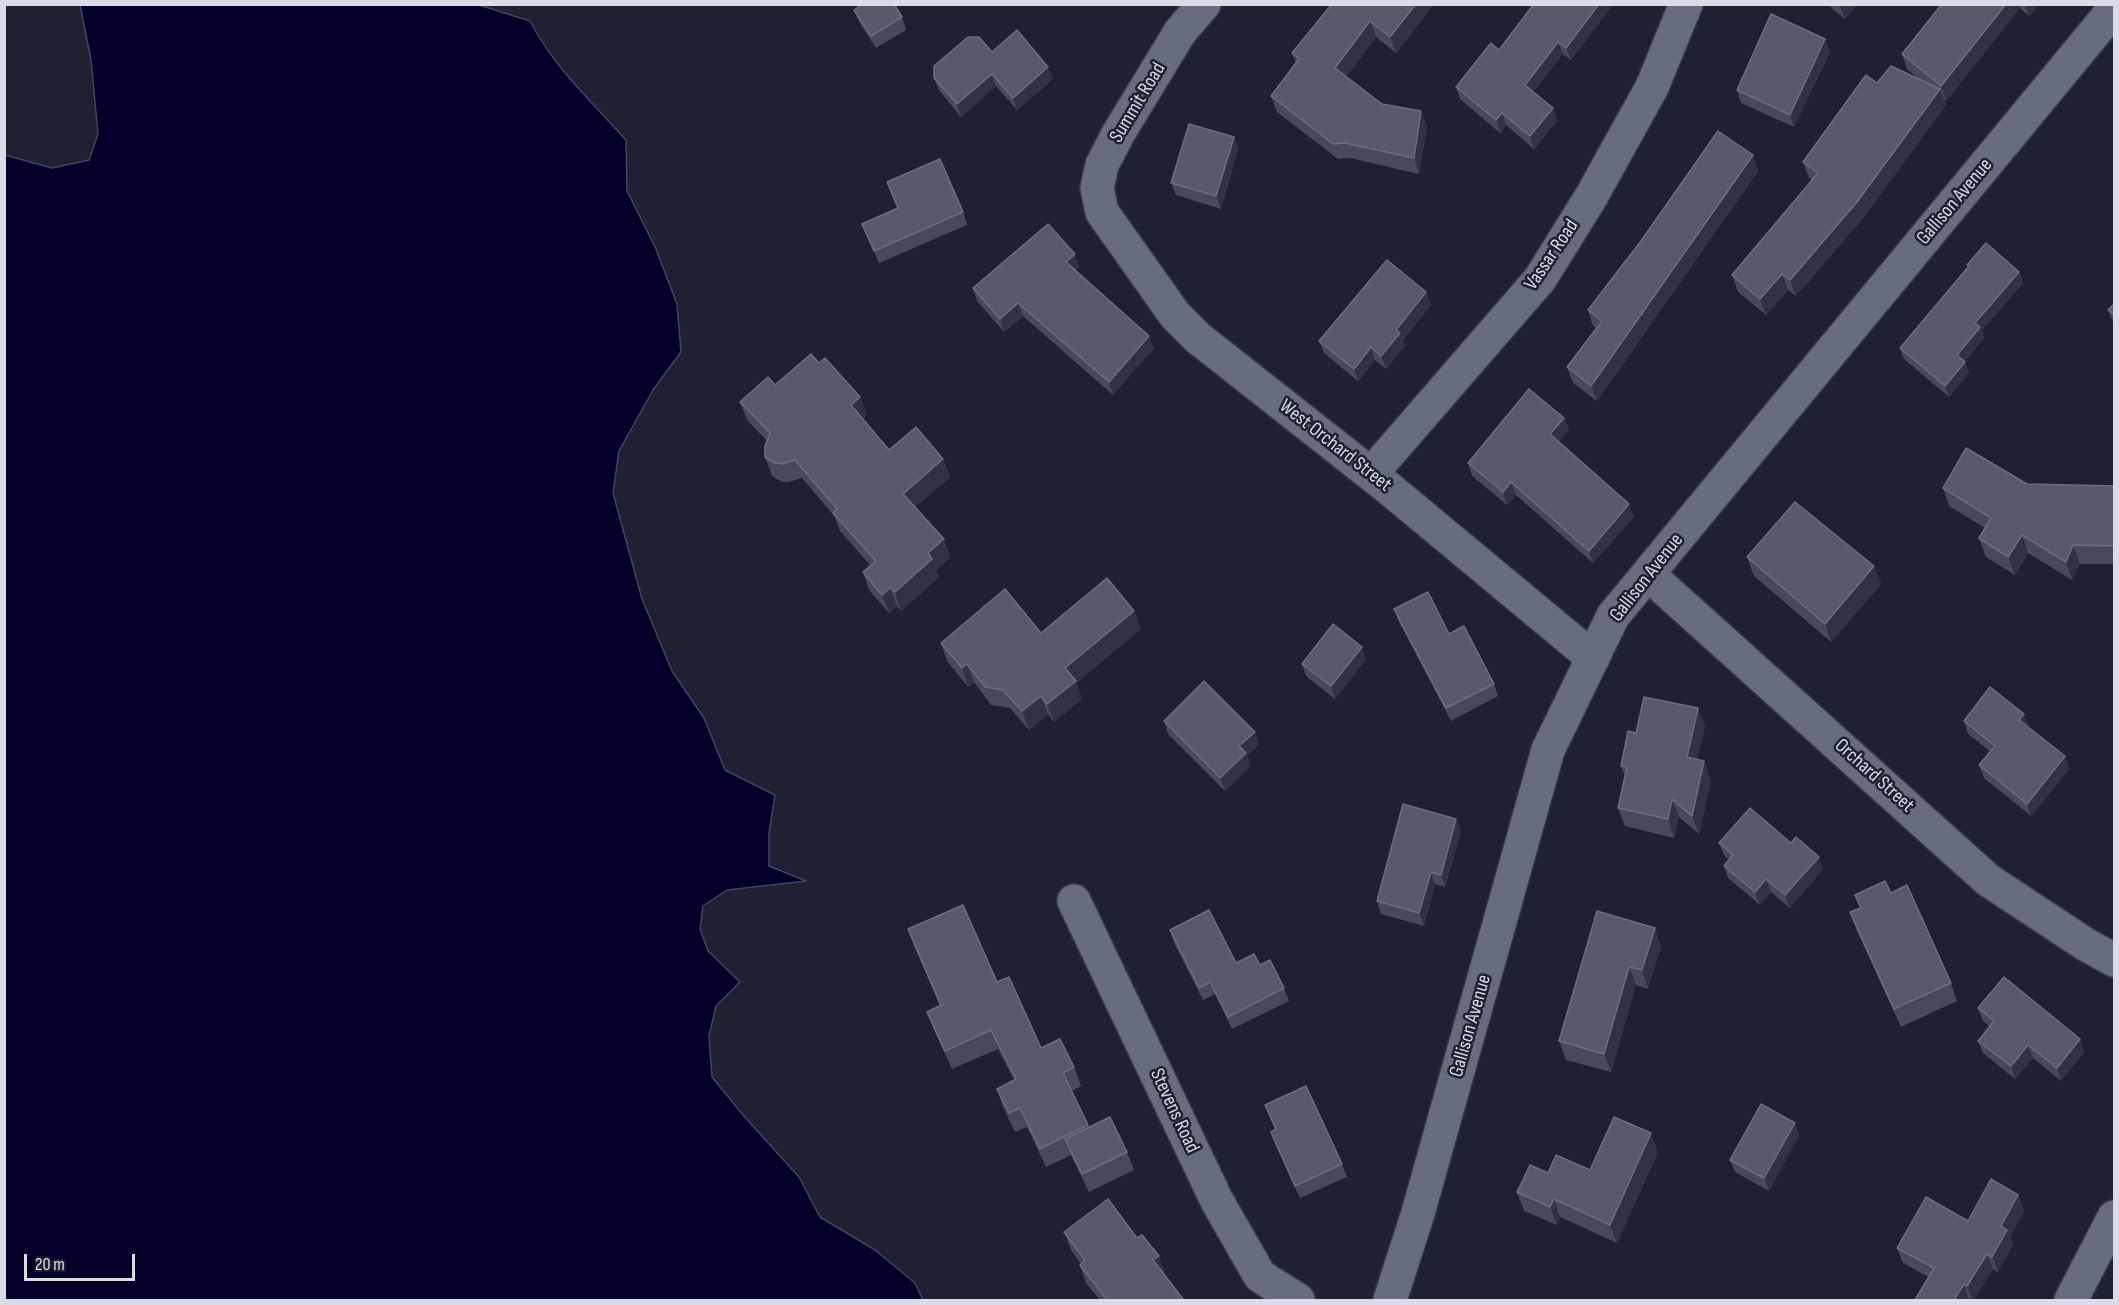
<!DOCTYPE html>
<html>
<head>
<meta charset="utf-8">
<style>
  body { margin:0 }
  #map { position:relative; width:2119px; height:1305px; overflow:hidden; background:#1d2131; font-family:"Sofia Sans Condensed",sans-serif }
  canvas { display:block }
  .frame { position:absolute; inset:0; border:6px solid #d9dce7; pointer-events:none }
  .scale { position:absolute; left:24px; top:1254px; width:111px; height:27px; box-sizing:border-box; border:3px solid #d9dce7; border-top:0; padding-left:8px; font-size:18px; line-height:21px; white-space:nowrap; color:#d9dce7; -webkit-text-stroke:4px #1d2131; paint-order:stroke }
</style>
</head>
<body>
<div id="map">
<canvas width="2119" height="1305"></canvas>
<div class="frame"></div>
<div class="scale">20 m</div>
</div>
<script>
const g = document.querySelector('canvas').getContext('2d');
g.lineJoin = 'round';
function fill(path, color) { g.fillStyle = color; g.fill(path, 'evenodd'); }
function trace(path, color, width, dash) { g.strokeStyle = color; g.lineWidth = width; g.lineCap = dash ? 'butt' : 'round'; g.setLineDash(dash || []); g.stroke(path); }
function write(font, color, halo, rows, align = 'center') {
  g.font = font + ' "Sofia Sans Condensed",sans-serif'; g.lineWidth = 5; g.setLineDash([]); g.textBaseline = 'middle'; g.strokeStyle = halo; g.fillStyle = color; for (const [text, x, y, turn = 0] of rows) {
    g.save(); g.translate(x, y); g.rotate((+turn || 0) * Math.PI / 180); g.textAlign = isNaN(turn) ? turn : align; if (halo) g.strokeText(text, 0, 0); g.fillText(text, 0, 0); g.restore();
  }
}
const water = new Path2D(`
  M80,5h399l51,16c23,45 62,81 96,119l1,51 29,58 21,55 4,48 -28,38 -34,61 -6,42 29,106 30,72 32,47 21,52 50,25 -6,38v33l37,15 -79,9 -24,16 -3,23 8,22 32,31 -24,24 -7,30 3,41 31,38 56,62 21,40 55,33 40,33 8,17h-918v-1145l47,13 37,-8 9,-26 -7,-74z`);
const minor = new Path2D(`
  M1204,4l-24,28 -62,102 -16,31 -5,23 5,24 73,103 23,23 188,148 207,172
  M1371,474l169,-195 51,-82 61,-110 34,-83
  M1648,574l340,306 97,64 29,16
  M1074,901l143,300 43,75 38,24
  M1390,1300l28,-87 130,-463 65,-134 501,-607
  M2071,1300l43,-83`);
const wall = new Path2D(`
  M1332,4h102l-38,49 -20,-16 -30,40 36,27 45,22 -8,48 -69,-16 -12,1 -61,-47 -6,-16 25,-33 -4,-10z
  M1534,4h79l-42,56 -8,-6 -30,38 20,16 4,13 -23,28 -28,-24 -6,8 -40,-34 -4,-12 43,-37z
  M1827,4h30l-12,15z
  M1942,4h97l-10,12 -9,-8 -74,93 -2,-2 2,6 -83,113 -67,78 -8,-6 -22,25 -28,-23 -6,-17 80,-95 -3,-2 -6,-16 74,-79 42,-4 -12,-10 -5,-15z
  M854,10l48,7 4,13 -30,18 -17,-26z
  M1825,39l5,13 -36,75 -53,-24 -4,-13z
  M992,52l61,27 -36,31 -21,-24 -35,31 -22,-27 -5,-12z
  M1234,137l4,12 -17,60 -45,-14 -5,-12z
  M1753,155l5,16 -161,230 -24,-18 -6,-16 30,-38 -4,-3 -5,-16z
  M887,182l76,30 4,13 -88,38 -17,-39 36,-16z
  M1967,265l52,7 4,11 -41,47 2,8 -19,23 4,12 -20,24 -45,-38 -4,-11 68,-81z
  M1079,267l-4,4 79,77 -41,47 -90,-79 -19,16 -27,-31 -4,-13z
  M2115,303v24l-7,-17z
  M1431,305l-28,35 2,6 -19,23 -11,-9 -17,21 -34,-28 -5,-12z
  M775,385l92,30 -4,4 26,31 54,9 7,18 -35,30 29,32 6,19 -14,12 3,7 -38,34 -4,-5 -8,7 -20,-23 -6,-18 7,-7 -30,-34 -5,-14 -33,-39 -13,4h-7l-10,-6 -7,-19 2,-16 -20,-21 -7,-18z
  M1564,418l5,12 -10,12 75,75 -41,46 -77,-68 -9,10 -35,-29 -4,-13z
  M2027,484l88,2v78h-35l-8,16 -44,-27 -13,22 -29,-18 -7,-19 6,-10 -36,-22 -6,-18z
  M1747,557l127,9 7,18 -50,58 -77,-66z
  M1394,609l55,25 45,50 4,12 -47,25 -52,-99z
  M1134,611l7,18 -65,54 6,16 -28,23 -6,-8 -19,16 -19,-22 -19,-3 -17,-23 -6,5 -21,-26 -6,-18 100,-10z
  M1366,659l-31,40 -29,-23 -4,-12z
  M1164,721l95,23 -12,12 3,10 -25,25 -57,-57z
  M1964,721l65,5 -1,1 37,29 4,13 -38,47 -47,-38 -5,-13 11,-14 -22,-17z
  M1705,726l-8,34 14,20 -12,54 -20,-17 -5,21 -49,-12 -7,-18 7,-32 -4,-10 15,-33z
  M1456,819l5,12 -16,56 -10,-3 -11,42 -43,-12 -4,-13z
  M1719,843h72l32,26 -33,39 -19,-16 -11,13 -32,-27 -4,-12 5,-6 -5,-5z
  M1891,893l60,90 6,18 -56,26 -44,-96 -7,-19 10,-4 -5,-13z
  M1597,911l64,35 -13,43 -12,-4 -25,87 -45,-12 -7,-19z
  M908,929l89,53 44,66 33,19 7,19 -9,5 17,36 38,25 7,18 -45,22 -18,-37 -25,12 -19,-40 -12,5 -12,-25 -6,-18 17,-9 -16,-31 -46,20 -18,-39 -7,-18 13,-6 -25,-58z
  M1170,930l66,33 24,2 24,23 5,13 -57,28 -17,-35 -12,6 -29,-57z
  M1978,1008l102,31 4,13 -23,29 -28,-23 -18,21 -32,-26 -5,-12 12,-14 -7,-6z
  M1265,1105l77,59 5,13 -47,21 -25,-54 -4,-12 4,-2z
  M1799,1135l-30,56 -34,-19 -5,-12z
  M1658,1152l-41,91 -57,-26 -3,8 -33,-14 -7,-19 31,-19 42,-3z
  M2018,1195l6,16 -14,26 3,8 -15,27 -5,-3 -19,31h-4l-67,-37 -6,-15 71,-27z
  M1064,1232l73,6 22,18 6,19 18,25h-83l-14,-17 -6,-18 1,-1 -10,-14z`);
const shadedWall = new Path2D(`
  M1416,4h18l-38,49 -6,-16z
  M1599,4h14l-42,56 -5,-12z
  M1842,4h15l-12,15 -5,-12z
  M2006,4h13l1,4 -74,93 -5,-15z
  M2025,4h14l-10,12z
  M1370,21l6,16 -35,47 -6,-16z
  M1825,39l5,13 -36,75 -4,-12z
  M1558,42l5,12 -34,43 -4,-12z
  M1048,67l5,12 -36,31 -4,-12z
  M992,74l4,12 -35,31 -4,-13z
  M1940,89l6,16 -83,113 -67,78 -6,-16z
  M1553,108l4,13 -23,28 -4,-13z
  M1421,111l6,15 -8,48 -5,-16z
  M1502,113l4,12 -6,8 -4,-13z
  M1234,137l4,12 -17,60 -5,-13z
  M1753,155l5,16 -161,230 -6,-15z
  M1075,254l4,13 -9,8 -4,-13z
  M2019,272l4,11 -41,47 2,8 -23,28 -4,-11 18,-32z
  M1782,274l6,16 -22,25 -6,-16z
  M1426,292l5,13 -28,35 2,6 -19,23 -5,-13 15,-26z
  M1018,303l5,13 -19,16 -4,-13z
  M1149,336l5,12 -41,47 -4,-13z
  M1371,347l4,13 -17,21 -4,-12z
  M1965,362l4,11 -20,24 -4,-11z
  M860,397l7,18 -9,8 -7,-18z
  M1564,418l5,12 -14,17 -5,-13z
  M943,459l7,18 -40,35 -7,-18z
  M1511,482l5,13 -9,10 -4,-13z
  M1629,504l5,13 -41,46 -4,-12z
  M2022,535l6,18 -13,22 -7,-18z
  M944,539l6,19 -14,12 3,7 -38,34 -6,-19 33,-39z
  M2073,545l7,19 -8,16 -6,-18z
  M1874,566l7,18 -50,58 -6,-18z
  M890,588l7,18 -8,7 -7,-18z
  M1134,611l7,18 -65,54 6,16 -28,23 -7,-18 18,-36z
  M1362,647l4,12 -31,40 -4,-13z
  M967,664l7,18 -6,5 -6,-19z
  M1041,696l7,18 -19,16 -7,-19z
  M1698,708l7,18 -11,50 -7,-19z
  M2024,714l5,12 -6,7 -4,-13z
  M1255,732l4,12 -12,12 3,10 -25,25 -5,-13 19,-32z
  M2065,756l4,13 -38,47 -4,-12z
  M1704,761l7,19 -12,54 -7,-18z
  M1672,799l7,18 -5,21 -6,-19z
  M1456,819l5,12 -16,56 -4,-12z
  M1819,857l4,12 -33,39 -5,-13z
  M1431,872l4,12 -11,42 -5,-13z
  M1766,879l5,13 -11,13 -5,-13z
  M1655,928l6,18 -13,43 -6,-19z
  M1629,967l7,18 -25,87 -7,-18z
  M2080,1039l4,13 -23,29 -4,-13z
  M2028,1045l5,13 -18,21 -4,-13z
  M1795,1123l4,12 -30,56 -5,-13z
  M1651,1133l7,19 -41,91 -7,-18z
  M2018,1195l6,16 -14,26 3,8 -15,27 -6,-15 9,-31z
  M1554,1199l6,18 -3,8 -7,-18z
  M1987,1254l6,15 -19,31h-2l-5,-14z
  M1159,1256l6,19 -5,4 -7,-19z
  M1964,1284l5,16h-15z`);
const building = new Path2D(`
  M863,4h31l8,13 -31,19 -17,-26z
  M1332,4h84l-26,33 -20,-16 -35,47 47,36 39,7 -7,47 -69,-15 -12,1 -62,-48 28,-37 -7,-6z
  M1534,4h65l-33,44 -8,-6 -33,43 28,23 -23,28 -28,-23 -6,7 -40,-33 35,-44 8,7z
  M1942,4h64l-65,82 -39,-32z
  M1771,14l54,25 -35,76 -53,-25z
  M1017,30l31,37 -35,31 -21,-24 -35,30 -23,-26v-12l34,-29h11l13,15z
  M1891,66l49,23 -83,113 -67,78 -8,-6 -22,25 -28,-24 86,-102 -15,-11 63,-87 11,8z
  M1189,124l45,13 -18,59 -45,-13z
  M1718,131l35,24 -162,231 -24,-19 35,-46 -14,-11 53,-69z
  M940,159l23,53 -89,39 -12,-27 36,-16 -11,-26z
  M1048,224l27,30 -9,8 83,74 -40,46 -91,-79 -18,16 -27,-31z
  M1986,243l33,29 -44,51 5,4 -23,28 8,7 -20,24 -45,-38 69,-82 -2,-1z
  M1387,260l39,32 -30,38 4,3 -19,23 -10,-9 -17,22 -35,-28z
  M2115,303v12l-7,-5z
  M811,354l8,9 6,-5 35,39 -9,8 38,45 27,-23 27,32 -40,35 41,45 -16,14 4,6 -37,33 -5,-4 -8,7 -19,-23 13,-11 -43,-48 4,-4 -42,-49 -13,4 -7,-1 -10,-6v-11l5,-13 -30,-31 28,-25 7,8z
  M1529,389l35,29 -14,16 79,70 -40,47 -78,-69 -8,10 -35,-29z
  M1966,448l61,36 88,2v60l-42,-1 -7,17 -44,-27 -14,22 -29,-19 12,-20 -48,-30z
  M1795,502l79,64 -49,58 -78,-67z
  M1107,578l27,33 -69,57 11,13 -29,23 -6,-8 -19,15 -19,-21 -18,-3 -18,-23 -5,4 -21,-25 64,-54 36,44z
  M1428,592l21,42 15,-8 30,58 -48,24 -52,-99z
  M1333,624l29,23 -31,39 -29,-22z
  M1204,681l51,51 -16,14 7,7 -26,25 -56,-57z
  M1990,687l34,27 -5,6 46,36 -38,48 -48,-39 16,-19 -31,-25z
  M1644,697l54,11 -11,49 17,4 -12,55 -20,-17 -4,20 -50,-11 9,-41 -6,-1 7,-35 8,2z
  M1403,804l53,15 -15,56 -10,-3 -12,41 -42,-12z
  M1750,808l41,35 5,-6 23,20 -34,38 -19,-16 -11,13 -31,-26 9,-11 -14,-12z
  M1885,881l6,12 16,-8 44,98 -57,26 -44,-97 11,-4 -6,-13z
  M963,905l34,77 12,-5 32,71 19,-9 14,28 -11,6 25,52 -48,24 -20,-41 -11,5 -12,-24 19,-10 -25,-49 -46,21 -18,-39 14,-7 -33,-76z
  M1209,910l27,53 18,-9 6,11 10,-5 14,28 -56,29 -18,-35 -11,6 -29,-58z
  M1597,911l58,17 -13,42 -13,-3 -25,87 -45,-13z
  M2004,977l76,62 -23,29 -29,-23 -17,21 -33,-25 16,-20 -16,-13z
  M1306,1086l36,78 -47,22 -24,-54 5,-3 -11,-24z
  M1761,1104l34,19 -31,55 -34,-18z
  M1110,1117l17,35 -45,22 -17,-35z
  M1614,1117l37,16 -41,92 -56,-26 -4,8 -33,-15 13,-27 18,8 8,-18 34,15z
  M1991,1179l27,16 -17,31 6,4 -15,27 -5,-3 -20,32 -3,-2 -10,16h-39l19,-32 -37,-20 29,-51 42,24z
  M1108,1199l29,39 5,-3 17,21 -6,4 30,39 -2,1h-74l-27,-35 5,-5 -21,-28z`);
const streetNames = [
  ["Summit Road",1138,103,-59],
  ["Gallison Avenue",1955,202,-50],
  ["Vassar Road",1552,255,-56],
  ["West Orchard Street",1335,446,38],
  ["Gallison Avenue",1647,578,-52],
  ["Orchard Street",1874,776,42],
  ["Gallison Avenue",1471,1026,-74],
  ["Stevens Road",1174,1111,65]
];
fill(water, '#05002a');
trace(water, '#454263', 1.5);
trace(minor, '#3a3c4a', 36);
trace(minor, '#686c80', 33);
fill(wall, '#474a5c');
fill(shadedWall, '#303344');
fill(building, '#575a6a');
trace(building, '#6b6e7e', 1.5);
write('20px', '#d9dce7', '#1d2131', streetNames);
</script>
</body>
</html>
